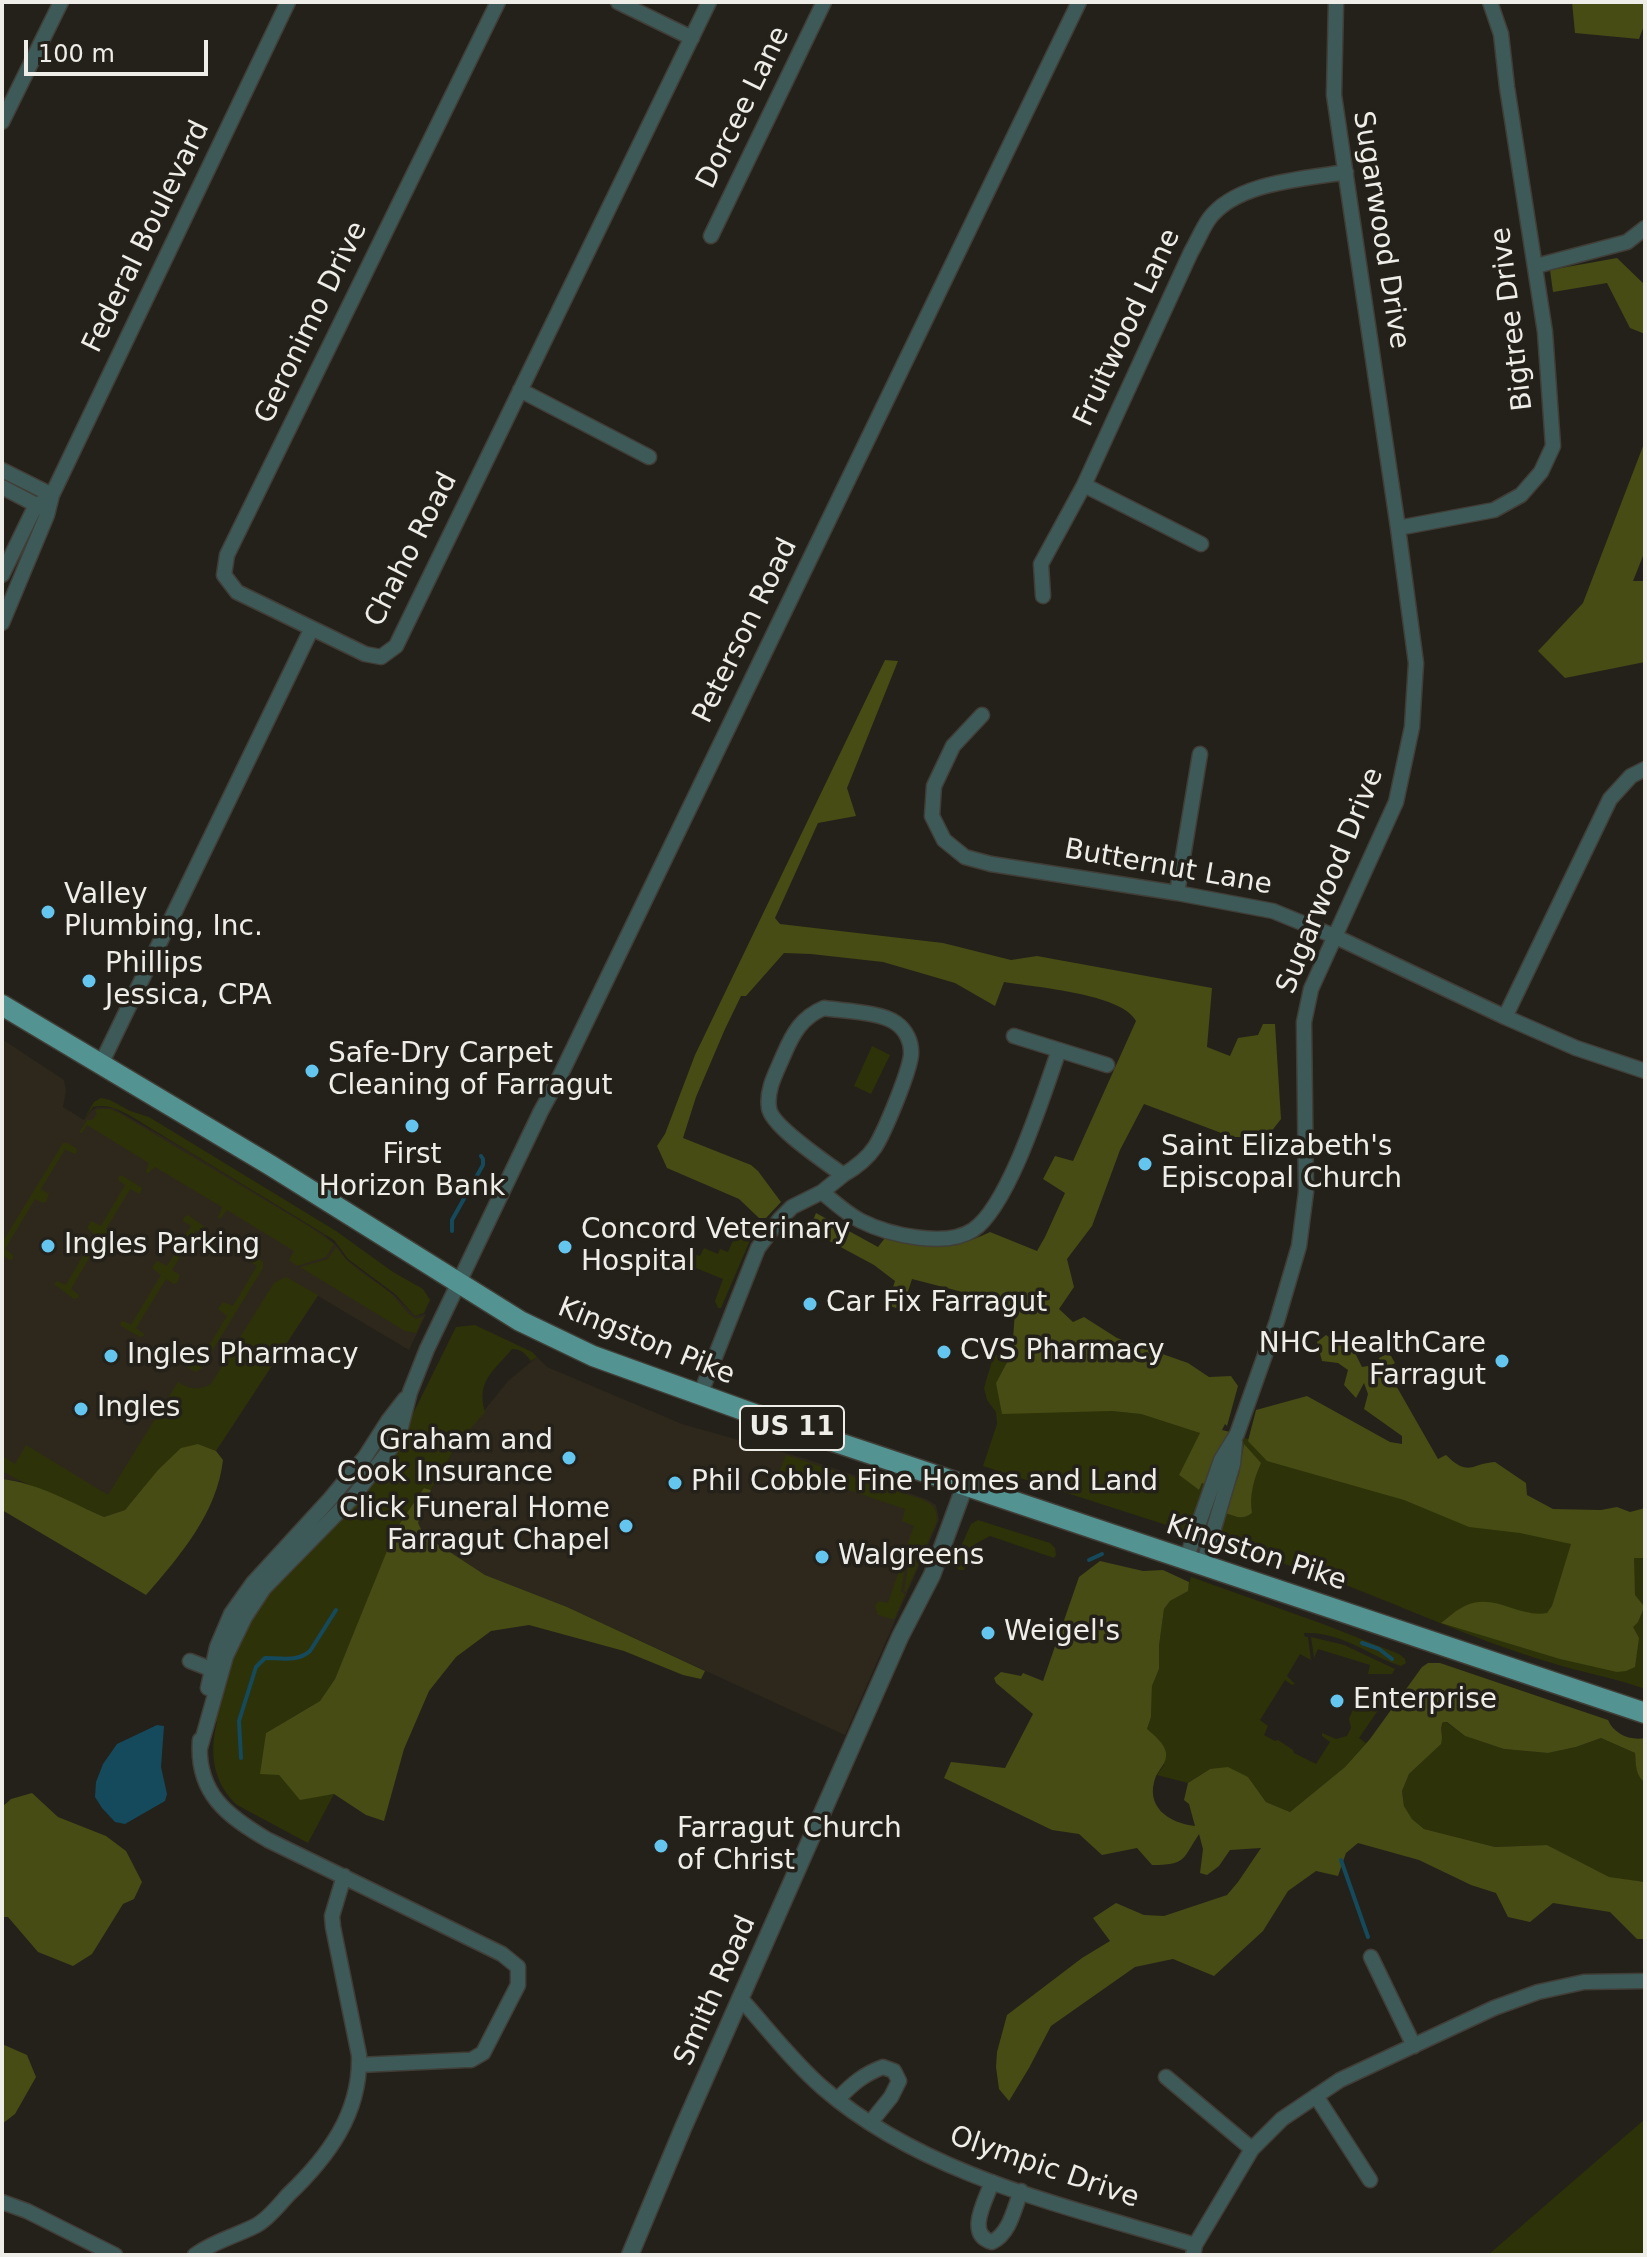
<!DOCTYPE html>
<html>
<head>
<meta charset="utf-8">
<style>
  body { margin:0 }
  #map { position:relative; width:1647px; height:2257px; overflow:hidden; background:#24211a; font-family:"DejaVu Sans",sans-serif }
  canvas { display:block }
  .frame { position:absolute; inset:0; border:4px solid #efede8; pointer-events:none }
  .scale { position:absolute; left:24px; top:40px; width:184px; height:36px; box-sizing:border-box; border:4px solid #efede8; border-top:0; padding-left:10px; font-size:24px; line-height:28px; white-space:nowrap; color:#efede8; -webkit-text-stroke:6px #24211a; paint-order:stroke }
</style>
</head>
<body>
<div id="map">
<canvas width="1647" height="2257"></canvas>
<div class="frame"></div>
<div class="scale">100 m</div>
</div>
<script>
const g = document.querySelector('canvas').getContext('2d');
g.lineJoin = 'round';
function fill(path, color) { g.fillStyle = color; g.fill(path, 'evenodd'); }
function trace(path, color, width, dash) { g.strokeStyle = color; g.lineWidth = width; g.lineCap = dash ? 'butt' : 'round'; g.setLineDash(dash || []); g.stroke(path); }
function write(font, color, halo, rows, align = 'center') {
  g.font = font + ' "DejaVu Sans",sans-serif'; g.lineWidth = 7; g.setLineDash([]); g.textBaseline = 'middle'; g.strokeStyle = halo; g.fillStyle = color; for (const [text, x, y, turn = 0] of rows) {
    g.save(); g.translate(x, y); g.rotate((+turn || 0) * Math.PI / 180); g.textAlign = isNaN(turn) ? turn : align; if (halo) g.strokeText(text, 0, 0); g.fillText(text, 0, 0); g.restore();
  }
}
const built = new Path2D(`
  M2,1039l62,41 2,11 -3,16 21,13 7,-9 6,-4 16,1 68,39 142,87 15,13 8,12 48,36 21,21 11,-2 -17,36 -91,-54 -102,155 -18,-7 -73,66 -106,-29 -17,-2z
  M537,1357l10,10 135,57 121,34 123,41 10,6 3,15 -94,215 -278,-128 -82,-32 -61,-40 -6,-12 13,-33 27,-47 50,-62z`);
const green = new Path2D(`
  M872,1046l18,9 -19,39 -17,-8z
  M101,1098l9,2 20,11 19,6 187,114 57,41 30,17 7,11 -6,13 -9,3 -20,-22 -47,-35 -14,-19 -205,-125c-12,-6 -22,-11 -36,-8l-9,12 10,-17z
  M101,1109h9l9,4 191,114 24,17 -8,13 -29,9 -8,-6 5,-9 -67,-41 -6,8h-3l4,-11 -67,-40 -8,7 -1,-3 3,-8 -62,-38 -5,8h-3l8,-13h5l5,-6 -2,-4z
  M63,1143h4l9,5 1,4 -2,2 -10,-5 -24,40 8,5 -3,8 -3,1 -8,-4 -30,50 8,6v4l-3,1 -8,-5v-12z
  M119,1176h4l19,12 -2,6 -10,-5 -24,40 8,5 -3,8 -3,1 -8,-4 -29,50 8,6 -1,3 -4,1 -20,-15 3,-3 9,4 29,-50 -8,-7 4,-7 10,5 24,-41 -7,-5z
  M188,1215l21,15 -4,4 -9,-4 -24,40 8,5 -3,8 -3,1 -8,-5 -30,49 8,6v2l-4,1 -19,-11 -1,-3 3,-2 8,4 30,-50 -9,-7 5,-7 10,5 24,-40 -8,-5 1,-4z
  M746,1235l5,3 -30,70h-3l-3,-7 8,-22 -37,-15 4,-11 10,3 4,-8 14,6 2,-5 8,3 7,-16z
  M336,1247c13,20 34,30 53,45 9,8 16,21 27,27l7,-2 -7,16 -11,-2 -105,-64 28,-8z
  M251,1255l12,7v6l-62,101 -6,3 -9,-6v-3l2,-2 9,4 30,-49 -9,-7 5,-7 10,4 24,-40 -8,-5z
  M286,1277l32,18 -102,156 -18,-7 -40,26 -33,40 -21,7c-33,-16 -70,-27 -102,-46v-15l13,8 11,-19 82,50 70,-113c11,7 21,9 33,2l63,-101z
  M475,1325l57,27 5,5 -6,4c-6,-8 -10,-12 -19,-12 -19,23 -36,32 -27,63l-27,31 -27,47 -7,-2 -24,35 -65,156 -15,22 -54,32 13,42 21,24 34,-5 -26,49 -71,-38c-24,-22 -28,-52 -20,-83l-4,-2 19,-68 28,-49 133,-149 63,-127z
  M994,1354l15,5 -13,24 115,28 30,3 60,19 -22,42 20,15 3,-7 4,2 -16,42 -5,4 -202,-65 14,-42 -1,-12 -9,-12 -3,-12z
  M1244,1438l308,78 93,-3v176c-27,-10 -55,-15 -83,-23 -67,-19 -131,-47 -196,-73 -47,-19 -97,-33 -144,-51l-4,-6z
  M786,1455l135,44c11,5 16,8 16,22l-31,71 -2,-1 7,-41 -5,-2 8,-22 -12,-5 3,-12 -119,-40 -3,9h-4l-1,-3z
  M978,1520l72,23 5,5 1,7 -2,3 -64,-22 -15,8 -11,26h-5l-6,-6 18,-40z
  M905,1553l2,1 -6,38 4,2 -11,25h-2l-14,-4 -3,-9 4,-5 9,2z
  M1191,1577l132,47 76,30 6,5 1,4 -5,3c-33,-11 -60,-35 -97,-33l1,4h3l3,23 -11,-6 -13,22 8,8 -3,1 -7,-5 -25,40 8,6 -4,9 11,6 3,-1 15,10 1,3 22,11 14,-22 -8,-6v-3l14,6 11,-3 4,-8 -2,-9 7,-17 4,1 -1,3 3,1 1,-3 5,1 4,-12 9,6v7l-22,32 7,5 -21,24 -55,45 -24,-10 -18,-25 -38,-8 -22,14 -31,-8 7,-10 -17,-36 4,-12 1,-31 7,-17v-23l5,-37 6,-8 17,-10z
  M1311,1637l33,8 51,24 -3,5h-24l2,-9 -52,-16 -4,9z
  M1443,1722h3l19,14 39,13 44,4 28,-6 25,-9 34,15c1,11 1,22 10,30v99l-36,-4 -62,-33 -52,2 -71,-18 -12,-10 -8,-13 -2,-15 7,-17 32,-31c3,-7 -1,-14 2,-21z
  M1645,2119v136h-157z`);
const forest = new Path2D(`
  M1572,2h73v21l-6,16 -64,-6z
  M1617,258l28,27v49l-15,-6 -23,-45 -54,9 -3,-22z
  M1645,441v110l-12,30h12v81l-80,16 -27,-27 45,-48z
  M885,660l13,1 -51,127 9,28 -38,7 -43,95 5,6 163,19 68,17 26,-4 175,32 -5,59 23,9 8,-18 20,-3 5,-11h12l6,95 -14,18h-35l-88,-33 -24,46 -28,76 -25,33 7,28 -15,22 14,13 11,-5 33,21 71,25 21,14 22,-1 7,10 -11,40 -2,-2 -3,6 8,2 -13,24 -11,29 -4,-2 -3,7 -20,-15 21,-42 -59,-19 -30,-3 -109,3 -6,-31 16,-30 3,-42 -10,-8 -93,-24 -10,31 -15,-5 8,-24 -21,-16 -65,-35 7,-17 62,34 7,-9c47,9 60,15 105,-6l47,19 8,-14 20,-44 -22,-14 12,-23 18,5 63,-140c-13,-27 -102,-34 -132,-39l-9,24 -40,-23 -72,-21 -72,-8 -27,-1 -38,43h-5l-16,33 -29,68 -13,41 68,27 7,6 23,31 -15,16h-7l-20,-19 -72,-31 -10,-22 8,-12 30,-79z
  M1326,1335l13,9 15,-4 6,11 -4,4 6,12 6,-1 5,7 9,-5 -3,-10 8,-4 4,2 4,7 -9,5 52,91 8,-4c23,23 26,8 49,7l31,21 1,12 26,14 48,1 16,-3 13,5 15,-4v50h-11l1,37 8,10v5l-5,12 -5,5 6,11 -4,29 -9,4 -9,1 -57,-13 -119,-36c8,-6 16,-14 26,-18 28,-12 52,13 80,8l5,-7 19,-62 -51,-11 -51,-6 -65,-27 -137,-39 -19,-20 8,-31 51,-14 83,46 12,2v-8l-38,-27 4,-15 -4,-11 -8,15 -12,-13 4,-15 -10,-7 -16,-2 -5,-19z
  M198,1444l18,7 7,9c-6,53 -43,96 -77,135l-144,-85v-31c36,4 70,24 102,38l21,-7 33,-40 23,-22z
  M1244,1444l17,19c-7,16 -12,32 -9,50 -11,8 -15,3 -27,0l14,-39z
  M424,1488l7,2 -13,33 6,12 61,40 82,32 138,64 -4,8 -18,-4 -59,-24 -95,-26 -38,6 -35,26 -27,34 -25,58 -20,72 -18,-6 -32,-21 -34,6 -21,-25 -19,-1 6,-41 54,-32 15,-22 52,-128 13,-28z
  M1100,1561l43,10 20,-1 26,12 -1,9 -18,10 -6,8 -5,37v23l-7,17 -1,31 -4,12c7,6 18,15 19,24 1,10 -6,15 -10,23 -12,30 12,47 39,50l-6,-22 -5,-4 4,-17 22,-14 18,-2 20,10 18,25 24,10 55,-45 25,-28 52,-72 6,-4h12l168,57c6,14 22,21 37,18v45c-10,-8 -9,-19 -10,-30l-34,-15 -25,9 -28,6 -44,-4 -39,-13 -18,-14h-4c-4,7 1,14 -2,22l-32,30 -7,17 2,15 8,13 12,10 71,18 52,-2 62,32 36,5v57h-8l-27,-27 -57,-9 -23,19 -22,-5 -12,-24 -25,-8 -52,-25 -61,-17 -12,10 -8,23 -22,-5 -28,20 -25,40 -49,45 -41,-17 -38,8 -84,59 -22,42 -20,33 -10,-12 -3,-22 1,-15 10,-37 75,-57 28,-17 -17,-23 23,-15 28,12 20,1 63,-21 11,-13 23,-34 -31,2 -11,16 -12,9 -7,-2 3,-24 -4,-15c-17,26 -13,31 -47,31l-15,-17 -35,7 -23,-21 -27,-4 -108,-52 7,-16 54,6 28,-54 -37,-31 -2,-5 7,-6 20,4 2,-3 20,8 36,-104z
  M32,1793l26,24 48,19 20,15 16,31 -8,17 -11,5 -31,50 -19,12 -35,-14 -30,-35h-6v-110l9,-8z
  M2,2044l25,11 9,22 -21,37 -13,10z`);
const water = new Path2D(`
  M157,1725l7,1 -3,41 6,27 -2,7 -40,23 -10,-2 -13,-14 -7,-11 1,-15 7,-18 14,-20z`);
const stream = new Path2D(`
  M452,1231v-11l31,-55v-6l-2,-3
  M1089,1560l13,-6
  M1362,1643l17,6 13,10
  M241,1758l-2,-37 17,-54 9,-9c16,0 33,4 45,-7l26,-41
  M1341,1860l27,77`);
const minor = new Path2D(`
  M498,2l-271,553 -3,20 13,17 128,62 16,3 15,-11 313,-644
  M618,2l74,36
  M2,122l59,-120
  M711,236l113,-234
  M1536,266l91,-24 18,-14
  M520,390l129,67
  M2,470l50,25
  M1084,485l117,59
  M2,487l42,22
  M1398,528l96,-18 27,-15 20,-23 12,-26 -8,-114 -38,-245 -6,-53 -11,-32
  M2,575l33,-68 17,-12
  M1043,596l-2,-32 43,-79 107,-233c6,-10 11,-23 18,-33 27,-37 95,-40 137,-47
  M2,623l45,-108 5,-20 236,-493
  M982,715l-29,31 -19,40 -2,30 12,24 21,17 26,7 186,29 96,18 61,25 171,81 71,31 69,23
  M1177,893l23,-139
  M824,1008c19,3 57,4 72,15 10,7 16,19 15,32 -2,18 -26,76 -36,92 -8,12 -20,21 -32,28 -16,-12 -72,-49 -74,-67 -3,-19 8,-37 15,-54 9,-21 18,-37 40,-46z
  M1505,1017l105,-218 21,-23 14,-7
  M1014,1036l93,29
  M100,1066l211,-436
  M822,1192c12,10 25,22 39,29 28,14 85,27 112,9 36,-24 71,-137 86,-180
  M700,1395l58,-147 22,-29 12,-12 30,-15 21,-17
  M1186,1560l35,-100 16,-26 40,-113 22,-75 7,-54 -2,-170 7,-33 85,-187 16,-75 4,-64 -18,-135 -64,-433 2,-93
  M1203,1565l30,-101 2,-21
  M190,1661l31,12
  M208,1688l9,-41 14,-33 22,-31 77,-84 35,-42 23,-36 17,-22
  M200,1740c-4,53 27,76 68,100l234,114 16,13v18l-35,68 -12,7h-6l-106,5
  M200,1748l26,-92 19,-39 19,-29 89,-91 37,-48 11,-22 9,-35 17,-43 114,-238 18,-33 520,-1076
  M1371,1957l43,89
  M741,1999c27,30 52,63 82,89 101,88 247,119 372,157
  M1166,2077l86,72
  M1316,2096l54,84
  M838,2099c14,-15 26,-25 45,-32l11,4 5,10 -8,16 -21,26
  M992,2182c-6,18 -27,52 0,60 18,-9 22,-33 29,-51
  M2,2202l25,9 88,44
  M195,2255c19,-14 41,-19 62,-30 12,-7 22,-20 31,-30 40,-38 73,-82 71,-140l-26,-128 -1,-11 12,-40
  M1193,2255l2,-10 57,-96 30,-30 58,-39 154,-72 44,-16 46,-10 61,-1`);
const tertiary = new Path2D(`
  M630,2255l53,-127 217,-491 32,-62 33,-90`);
const primary = new Path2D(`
  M2,1005l268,160 250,156 73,35 189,68 863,289`);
const markers = [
  [48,912,8,"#64c5ee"],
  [89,981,8,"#64c5ee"],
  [312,1071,8,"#64c5ee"],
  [412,1126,8,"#64c5ee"],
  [1145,1164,8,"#64c5ee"],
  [48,1246,8,"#64c5ee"],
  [565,1247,8,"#64c5ee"],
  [810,1304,8,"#64c5ee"],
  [944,1352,8,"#64c5ee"],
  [111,1356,8,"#64c5ee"],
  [1502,1361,8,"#64c5ee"],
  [81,1409,8,"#64c5ee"],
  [569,1458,8,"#64c5ee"],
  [675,1483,8,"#64c5ee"],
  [626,1526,8,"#64c5ee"],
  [822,1557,8,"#64c5ee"],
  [988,1633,8,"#64c5ee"],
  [1337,1701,8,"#64c5ee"],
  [661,1846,8,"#64c5ee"]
];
const shields = [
  [792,1428,104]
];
const shieldNames = [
  ["US 11",792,1428]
];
const streetNames = [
  ["Dorcee Lane",744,108,-64],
  ["Sugarwood Drive",1380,230,81],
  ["Federal Boulevard",147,237,-64],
  ["Bigtree Drive",1513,319,-97],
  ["Geronimo Drive",312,323,-64],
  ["Fruitwood Lane",1128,328,-65],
  ["Chaho Road",412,550,-63],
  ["Peterson Road",746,631,-64],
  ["Butternut Lane",1168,868,10],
  ["Sugarwood Drive",1331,881,-68],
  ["Kingston Pike",646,1342,22],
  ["Kingston Pike",1256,1554,18],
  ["Smith Road",716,1991,-66],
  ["Olympic Drive",1044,2168,19]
];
const poiNames = [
  ["Valley",64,896],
  ["Plumbing, Inc.",64,928],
  ["Phillips",105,965],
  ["Jessica, CPA",105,997],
  ["Safe-Dry Carpet",328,1055],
  ["Cleaning of Farragut",328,1087],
  ["Saint Elizabeth's",1161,1148],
  ["Episcopal Church",1161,1180],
  ["First",412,1156,"center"],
  ["Horizon Bank",412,1188,"center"],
  ["Concord Veterinary",581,1231],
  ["Hospital",581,1263],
  ["Ingles Parking",64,1246],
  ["Car Fix Farragut",826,1304],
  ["NHC HealthCare",1486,1345,"right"],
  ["Farragut",1486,1377,"right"],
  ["CVS Pharmacy",960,1352],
  ["Ingles Pharmacy",127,1356],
  ["Ingles",97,1409],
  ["Graham and",553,1442,"right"],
  ["Cook Insurance",553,1474,"right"],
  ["Phil Cobble Fine Homes and Land",691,1483],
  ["Click Funeral Home",610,1510,"right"],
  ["Farragut Chapel",610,1542,"right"],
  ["Walgreens",838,1557],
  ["Weigel's",1004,1633],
  ["Enterprise",1353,1701],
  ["Farragut Church",677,1830],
  ["of Christ",677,1862]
];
fill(built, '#2e281c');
fill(green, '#2e3208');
fill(forest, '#464c14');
fill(water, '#15495c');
trace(stream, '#15495c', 4);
trace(minor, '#403e37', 17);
trace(tertiary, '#403e37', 19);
trace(primary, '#403e37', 23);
trace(minor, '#3d5a59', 14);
trace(tertiary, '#3d5a59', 16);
trace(primary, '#539391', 20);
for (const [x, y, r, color] of markers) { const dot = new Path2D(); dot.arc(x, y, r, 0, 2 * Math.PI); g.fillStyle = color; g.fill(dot); trace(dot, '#24211a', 3); }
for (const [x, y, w] of shields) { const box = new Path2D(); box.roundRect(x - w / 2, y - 22, w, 44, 6); g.fillStyle = '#24211a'; g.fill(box); trace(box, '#efede8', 2); }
write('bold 26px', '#efede8', null, shieldNames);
write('28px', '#efede8', '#24211a', streetNames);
write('28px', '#efede8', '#24211a', poiNames, 'left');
</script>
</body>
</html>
